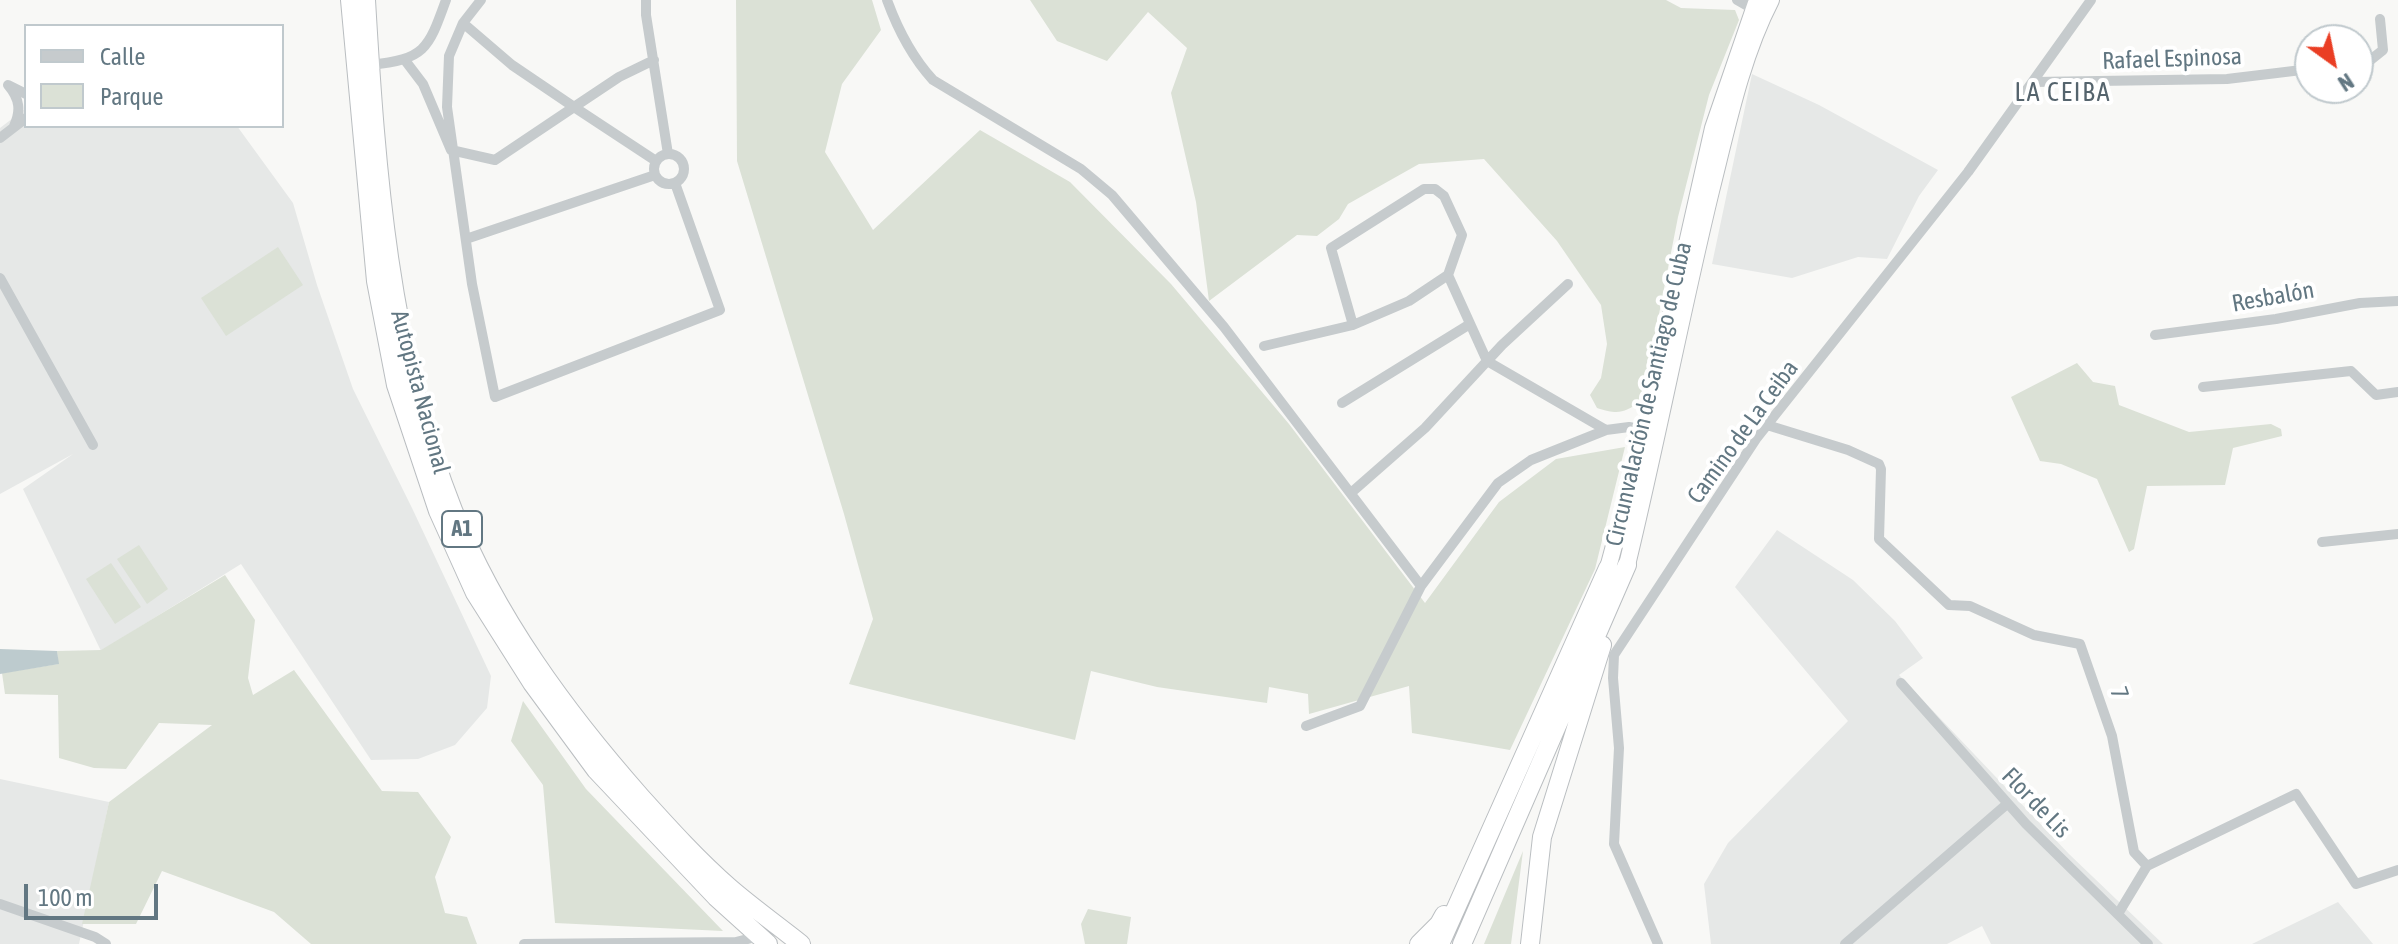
<!DOCTYPE html>
<html>
<head>
<meta charset="utf-8">
<style>
  body { margin:0 }
  #map { position:relative; width:2398px; height:944px; overflow:hidden; background:#f8f8f6; font-family:"Asap Condensed",sans-serif }
  canvas { display:block }
  .legend { position:absolute; left:24px; top:24px; width:260px; height:104px; box-sizing:border-box; background:#fff; border:2px solid #c0c9cd; margin:0; padding:10px 14px; list-style:none; font-size:24px; color:#627782 }
  .legend li { display:flex; align-items:center; gap:16px; height:40px }
  .legend b { width:40px; border:2px solid #c0c9cd }
  .north { position:absolute; left:2294px; top:24px; width:80px; height:80px; box-sizing:border-box; background:#fff; border:2px solid #c0c9cd; border-radius:50%; rotate:147deg; font-size:22px; font-weight:700; line-height:32px; text-align:center; color:#627782 }
  .north::after { content:''; display:block; margin:auto; width:28px; height:36px; background:#ea3e24; clip-path:polygon(50% 0,100% 100%,50% 72%,0 100%) }
  .scale { position:absolute; left:24px; top:884px; width:134px; height:36px; box-sizing:border-box; border:4px solid #627782; border-top:0; padding-left:10px; font-size:24px; line-height:28px; white-space:nowrap; color:#627782; -webkit-text-stroke:6px #fff; paint-order:stroke }
</style>
</head>
<body>
<div id="map">
<canvas width="2398" height="944"></canvas>
<ul class="legend">
<li><b style="height:10px;background:#c6cbcd"></b>Calle</li>
<li><b style="height:22px;background:#dbe1d6"></b>Parque</li>
</ul>
<div class="north">N</div>
<div class="scale">100 m</div>
</div>
<script>
const g = document.querySelector('canvas').getContext('2d');
g.lineJoin = 'round';
function fill(path, color) { g.fillStyle = color; g.fill(path, 'evenodd'); }
function trace(path, color, width, dash) { g.strokeStyle = color; g.lineWidth = width; g.lineCap = dash ? 'butt' : 'round'; g.setLineDash(dash || []); g.stroke(path); }
function write(font, color, halo, rows, align = 'center') {
  g.font = font + ' "Asap Condensed",sans-serif'; g.lineWidth = 8; g.setLineDash([]); g.textBaseline = 'middle'; g.strokeStyle = halo; g.fillStyle = color; for (const [text, x, y, turn = 0] of rows) {
    g.save(); g.translate(x, y); g.rotate((+turn || 0) * Math.PI / 180); g.textAlign = isNaN(turn) ? turn : align; if (halo) g.strokeText(text, 0, 0); g.fillText(text, 0, 0); g.restore();
  }
}
const built = new Path2D(`
  M1752,74l67,31 119,65 -19,26 -32,63 -29,-2 -66,21 -80,-14z
  M26,108v18h211l56,77 24,82 36,104 59,119 79,168 -4,32 -32,37 -37,14 -47,1 -130,-196 -140,87 -78,-162 50,-35 -73,40v-366z
  M1777,530l76,50 42,41 28,37 -24,17 170,179 94,90h-172l-9,-18 -35,18h-236l-7,-60 24,-41 120,-122 -113,-134z
  M0,779l109,23 -30,142h-79z
  M2338,902l35,42h-121z`);
const green = new Path2D(`
  M736,0h136l9,30 -39,54 -17,68 48,78 107,-100 90,52 101,102 118,140 136,179 74,-101 57,-43 69,-12 -30,122 -85,181 -98,-17 -3,-47 -100,28 -1,-20 -39,-7 -2,16 -110,-16 -66,-16 -16,69 -226,-56 24,-65 -29,-105 -107,-353z
  M1030,0h636l15,8 54,2 4,10 -30,75 -31,122 -36,184c-19,12 -23,14 -45,7l-7,-13 11,-17 6,-34 -6,-39 -44,-64 -73,-82 -65,5 -71,40 -9,15 -22,17 -20,-1 -88,66 -13,-99 -25,-109 16,-45 -39,-36 -41,49 -50,-20z
  M278,247l25,38 -77,51 -25,-38z
  M2077,363l16,19 22,4 4,19 70,27 82,-8 10,5 1,7 -49,12 -8,37 -78,1 -13,63 -5,3 -32,-73 -36,-15 -21,-3 -29,-64z
  M139,545l29,44 -21,15 -30,-45z
  M111,563l30,44 -26,17 -29,-45z
  M225,575l30,45 -7,58 5,17 41,-25 88,121 36,1 33,45 -16,40 10,36 22,4 10,27h-166l-37,-32 -112,-41 -26,53h-54l27,-122 103,-77 -53,-2 -33,46 -32,-1 -35,-10 -1,-63 -53,-1 -3,-21 56,-9 -1,-13 44,-1z
  M523,701l63,88 137,142 -168,-8 -12,-138 -32,-44z
  M1523,851l-12,93h-27z
  M1088,909l43,8 -4,27h-42l-4,-20z`);
const water = new Path2D(`
  M0,649l57,2 2,13 -59,10z`);
const minor = new Path2D(`
  M481,0l-18,23 -14,33 -2,51 25,177 23,113 225,-87 -45,-127
  M646,0v15l22,139
  M887,0c11,30 24,56 46,80l148,89 31,26 112,132 197,259
  M1737,0l21,12
  M404,59l19,25 28,66 44,10 79,-53 -62,-42 -49,-42
  M654,60l-35,17 -45,30 82,54
  M2358,64l10,-2 15,-12 -3,-31
  M370,65c55,-6 58,-15 76,-65
  M2034,82l193,-3 83,-10
  M14,126c7,-15 6,-27 -6,-41l18,9
  M0,138l26,-20
  M654 169a15 15 0 1 1 30 0a15 15 0 1 1-30 0Z
  M466,239l189,-64
  M1448,275l39,86 119,69
  M0,278l93,167
  M2155,335l121,-16 84,-16 38,-2
  M1264,346l89,-21 56,-24 39,-26 14,-40 -18,-39 -9,-7h-11l-93,59 22,77
  M2203,387l148,-16 25,24 22,-3
  M1342,403l128,-79
  M1767,425l81,25 31,14 2,5 -2,70 70,66 21,1 64,29 46,9 32,92 22,116 13,14
  M1352,492l73,-64 77,-83 66,-61
  M2322,542l76,-8
  M1901,683l125,141 122,120
  M1306,726l54,-20 61,-120 77,-103 33,-23 75,-30 23,-3 21,4
  M0,904l95,33 11,7
  M2118,914l29,-48 149,-72 60,90 42,-14
  M524,944l212,-2 23,-6
  M1658,944l-44,-100 5,-96 -6,-70 1,-23 142,-216 212,-267 123,-172
  M1845,944l162,-140`);
const trunk = new Path2D(`
  M1627,565c30,-124 54,-250 84,-374 16,-63 30,-133 60,-191
  M1608,568l37,-138 68,-302 44,-128`);
const motorway = new Path2D(`
  M350,0l26,281 20,104 42,126 37,82 57,90 64,87 120,127 52,47
  M366,0c10,171 23,349 87,510 43,107 112,201 188,287 28,31 57,63 89,91 22,19 47,37 71,56
  M1419,944l20,-20 5,-9
  M1440,944l168,-376
  M1462,944l165,-379
  M1530,944l12,-107 60,-192`);
const shields = [
  [462,529,40]
];
const shieldNames = [
  ["A1",462,529]
];
const streetNames = [
  ["Rafael Espinosa",2172,59,-2],
  ["Resbalón",2273,297,-10],
  ["Autopista Nacional",420,392,75],
  ["Circunvalación de Santiago de Cuba",1649,394,-77],
  ["Camino de La Ceiba",1743,432,-54],
  ["7",2119,693,71],
  ["Flor de Lis",2036,803,46]
];
const neighbourhoodNames = [
  ["LA CEIBA",2063,93]
];
fill(built, '#e6e8e7');
fill(green, '#dbe1d6');
fill(water, '#bdcbce');
trace(trunk, '#babec1', 18);
trace(motorway, '#babec1', 20);
trace(minor, '#c6cbcd', 10);
trace(trunk, '#fff', 16);
trace(motorway, '#fff', 18);
for (const [x, y, w] of shields) { const box = new Path2D(); box.roundRect(x - w / 2, y - 18, w, 36, 6); g.fillStyle = '#fff'; g.fill(box); trace(box, '#627782', 2); }
write('bold 22px', '#627782', null, shieldNames);
write('24px', '#627782', '#fff', streetNames);
g.letterSpacing = '2px';
write('26px', '#55646d', '#fff', neighbourhoodNames);
g.letterSpacing = '0px';
</script>
</body>
</html>
